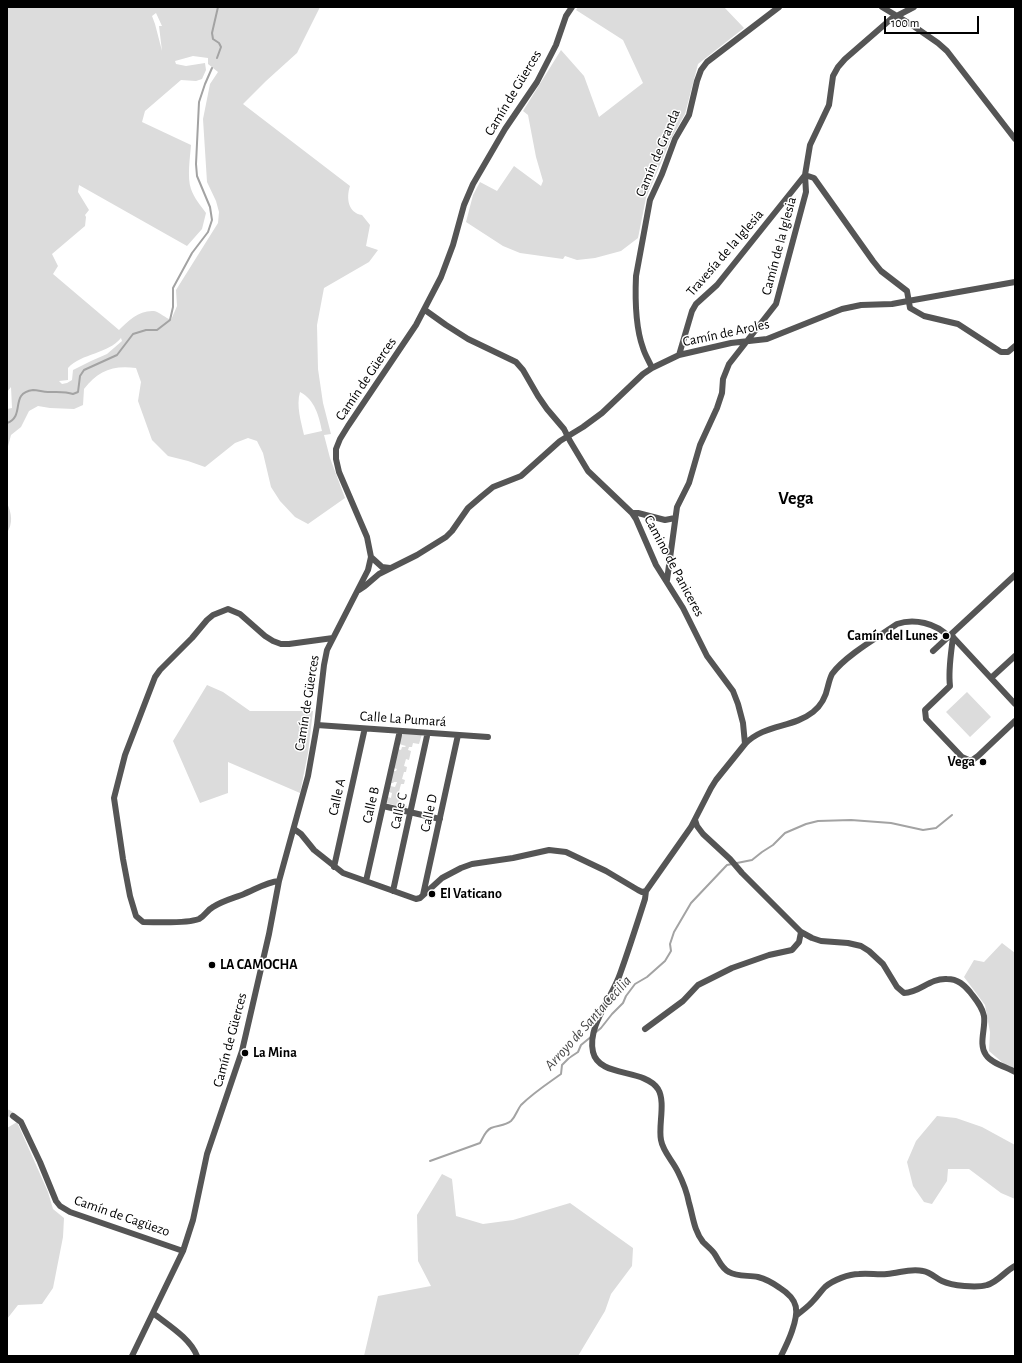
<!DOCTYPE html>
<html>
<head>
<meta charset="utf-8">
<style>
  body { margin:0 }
  #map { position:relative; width:1022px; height:1363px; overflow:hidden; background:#fff; font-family:"Alegreya Sans",sans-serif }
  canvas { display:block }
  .frame { position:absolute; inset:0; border:8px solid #000; pointer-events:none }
  .scale { position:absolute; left:884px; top:16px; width:95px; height:18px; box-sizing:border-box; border:2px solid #000; border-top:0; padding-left:5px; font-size:12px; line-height:14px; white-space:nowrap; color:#000; -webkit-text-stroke:3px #fff; paint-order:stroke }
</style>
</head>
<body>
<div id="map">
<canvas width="1022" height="1363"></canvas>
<div class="frame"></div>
<div class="scale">100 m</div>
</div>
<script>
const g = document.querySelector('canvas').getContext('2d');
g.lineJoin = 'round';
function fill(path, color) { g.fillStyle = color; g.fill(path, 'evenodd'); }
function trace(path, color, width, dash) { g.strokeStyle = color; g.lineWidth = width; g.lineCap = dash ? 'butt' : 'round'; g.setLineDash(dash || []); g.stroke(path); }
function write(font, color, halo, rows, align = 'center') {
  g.font = font + ' "Alegreya Sans",sans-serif'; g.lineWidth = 3; g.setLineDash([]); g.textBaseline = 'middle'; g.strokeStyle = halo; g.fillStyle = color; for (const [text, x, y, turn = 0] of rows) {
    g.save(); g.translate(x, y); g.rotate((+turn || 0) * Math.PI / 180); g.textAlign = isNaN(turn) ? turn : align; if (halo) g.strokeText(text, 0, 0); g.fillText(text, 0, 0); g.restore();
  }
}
const green = new Path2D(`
  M7,7h313l-23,46 -31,28 -23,23 107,82c-4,12 -2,27 12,29l8,10 -4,21 12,4 -9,12 -45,26 -7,37 1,44 5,34 8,31 -7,1 6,23 15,40 -37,26 -13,-7 -15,-16 -9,-14 -8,-34 -6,-12 -9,-3 -13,5 -30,24 -17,-6 -20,-5 -16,-16 -14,-39 3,-19 -5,-14c-24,-3 -38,3 -52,21l-1,16 -9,4 -24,-1 -12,-2 -9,5 -8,16 -10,8 -4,15v-41l5,-1 -1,-21 -4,5zM156,13l6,13h-3l3,25 -7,-27 -3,-8zM193,56l15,2v6l10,8 -8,12 -7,35 4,63 9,19 3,11 -1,11 -42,67 1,16 -6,14c-5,-2 -12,-8 -17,-9 -15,-1 -26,10 -35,19l-66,-56 5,-8 -6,-12 33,-28 1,-9 -1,-2 4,-5 -11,-18 1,-7 108,61 15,-17 4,-16c-5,-7 -12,-15 -15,-24 -4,-12 -1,-31 0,-44l-49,-23 3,-11 36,-31 15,1 6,-2 4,-9 -1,-7 -19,3 -10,-2 -1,-3zM121,338l1,3 -15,13 -16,7 -18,9 -1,10 -5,3 -5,1 -3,-3 9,-1v-12c14,-15 40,-14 53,-30zM300,392c15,8 19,24 22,39l-18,4c-3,-14 -8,-29 -4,-43z
  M578,7h146l20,21 -46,36 -13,50 -14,25 -25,59 -8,40 -17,13 -26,7 -18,2 -12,-4 -2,3 -43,-6 -17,-7 -37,-24 7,-27 7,-13 17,9 17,-25 27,20 2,-5 -7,-24 -8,-42 -5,-4 38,-61 23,26 15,41 44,-34 -20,-43 -47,-30z
  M7,503c5,11 6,20 0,30z
  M207,685l16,7 27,19h63l-5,42 -8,40 -72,-31v31l-28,10 -27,-62z
  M967,692l24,25 -21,20 -24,-25z
  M402,733l20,1 -3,10 -6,-1 -1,4h-3l-1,3 3,1 -2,9 -3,-1 -2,7 3,1 -1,5h-2l-2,7 3,1 -1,4h-3l-4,15 3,1 -1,4 8,2 -1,2 -19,-5 1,-6 3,1 1,-5 -3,-1 1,-6 5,1 2,-5h-3l-1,1h-2l2,-12h3l1,-2 -3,-1 4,-19 3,1 1,-3h3l1,-1 -7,-2z
  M1002,943l13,10v117l-5,-1 -21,-18 1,-19 -5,-27 -21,-28 10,-17 10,2z
  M937,1116l19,2 26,9 33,18v54l-14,-6 -32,-24h-21l-1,12 -15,23 -8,-2 -11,-16 -6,-24 9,-21z
  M17,1122l31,70 5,17 11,9 -1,19 -10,51 -11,16 -24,1 -11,14v-191z
  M442,1174l10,5 4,37 27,8 30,-4 57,-17 63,45 -1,18 -21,28 -6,17 -27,45h-214l14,-60 53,-10 -13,-25 -1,-46z`);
const stream = new Path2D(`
  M217,58l4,-11 -2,-4 -6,-4 -1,-6 6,-26
  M7,423c19,-7 2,-30 26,-33 5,0 10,2 15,2 9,0 17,-1 25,2l5,-2 2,-16 4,-6 33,-15 16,-21 13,-4h11l13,-10 3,-13v-19l19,-35 16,-21 4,-12 -2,-13 -13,-31 -1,-12 3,-62 6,-18 7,-16
  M595,1033l6,-5 11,-14 11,-11 3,-7 9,-12 12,-7 18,-16 6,-10 -1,-7 4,-12 17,-29 36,-38 25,-5 10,-8 11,-7 12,-12 21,-9 12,-3 33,-1 40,3 32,7 13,-2 16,-13
  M430,1161l50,-18c3,-5 5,-12 11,-15 7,-3 14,-2 20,-7 5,-5 6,-11 10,-16 12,-12 26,-21 40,-31l1,-9 7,-7 9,-6 3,-7 11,-9`);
const streetTunnel = new Path2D(`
  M7,1112l6,4`);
const street = new Path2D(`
  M882,7l30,18 26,18 9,8 68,88
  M805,175l9,3 59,83 8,10 26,20 3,17 14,8 34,8 43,28h7l7,-6
  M425,310l21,15 22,14 48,23 7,8 15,26 9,13 17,20 6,12 18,30 44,42 4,6 20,46 27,43 24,48 26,35 5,13 5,19 2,21
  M679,355l13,-44 4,-7 21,-19 88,-110
  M652,368c-3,-7 -7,-13 -9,-20 -8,-22 -8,-49 -7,-72l14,-76 12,-26 13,-35 14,-24 8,-34 4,-11 6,-8 72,-55
  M632,513h6l27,7 10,-2
  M371,557l11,10 8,1
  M667,580l10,-73 12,-24 11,-38 17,-37 5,-15 1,-14 6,-15 47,-60 30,-112 -1,-17 5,-30 19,-40 4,-29 5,-9 7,-8 46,-40 23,-12
  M359,590l6,-4 14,-12 38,-19 29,-18 6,-6 16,-23 14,-12 11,-9 28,-11 39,-35 23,-14 19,-14 41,-39 9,-6 27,-13 52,-12 36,-4 75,-30 19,-4 31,-1 16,-3 107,-19
  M952,636l63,68
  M953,637c-2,17 -5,33 -3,49l-25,24 1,9 36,38 9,4 7,-5 37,-35
  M933,651l82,-76
  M991,678l24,-22
  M317,725l171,12
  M383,806l57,13
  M695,820l2,6 6,8 27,25 12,14 59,59 11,6 9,3 27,2 13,3 8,5 14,13 14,23 7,6c16,0 25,-15 43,-14 11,0 17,6 23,13 6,8 12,14 14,24 2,12 -6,28 2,39 5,8 20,12 29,17
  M294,829l7,5 13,16 29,23 73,26 4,-1 22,-20 19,-10 11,-4 41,-6 36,-8 17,2 40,19 32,19 4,2 4,-1
  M334,867l30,-135
  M279,881c-12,1 -23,8 -35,13 -10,4 -22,7 -31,13 -6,3 -8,9 -14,12 -13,5 -41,3 -56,3l-7,-6 -6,-20 -7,-37 -9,-61 11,-43 30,-78 5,-7 32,-32 15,-18 6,-5 15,-6 12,5 25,22 8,5 8,3h8l44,-6
  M366,881l33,-146
  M393,891l34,-155
  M423,895l35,-160
  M645,1029l38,-28 15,-16 34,-17 37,-13 23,-5 7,-8 2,-10
  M13,1116l8,6 19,40 16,39 4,5 10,6 113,39
  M153,1313c15,12 37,25 44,43
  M797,1315c6,-5 12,-9 16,-14 5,-5 8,-10 12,-14 8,-7 24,-13 34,-13 10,-1 19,1 28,0 13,-1 23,-6 36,-3 7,1 13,7 19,10 10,5 35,7 45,4 11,-3 18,-14 28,-19
  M132,1356l51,-105 10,-31 14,-66 35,-103 27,-117 10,-53 29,-105 9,-51 7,-60 3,-15 41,-80 3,-13 -4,-20 -28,-65 -3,-13v-10l4,-10 8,-13 68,-101 25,-48 12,-32 11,-40 9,-21 32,-55 32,-47 19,-37 10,-29 6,-9
  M781,1356c4,-8 8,-16 11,-25 7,-20 7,-31 -12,-43 -7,-5 -14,-9 -22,-11 -9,-2 -21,0 -29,-5 -8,-4 -10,-12 -15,-19 -3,-4 -7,-7 -11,-11 -9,-11 -10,-26 -14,-39 -2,-11 -6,-21 -11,-31 -5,-11 -15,-20 -17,-32 -3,-14 5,-38 -3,-51 -14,-21 -59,-11 -65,-37 -6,-26 19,-54 27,-78 9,-25 17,-50 25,-75l1,-8 45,-64 20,-39 5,-8 29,-36c19,-20 48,-16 68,-32 9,-7 13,-16 15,-26 1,-4 2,-8 4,-12 13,-18 46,-37 65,-50 17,-6 39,-1 52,13`);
const markers = [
  [946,636,4,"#000"],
  [983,762,4,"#000"],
  [432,894,4,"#000"],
  [212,965,4,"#000"],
  [245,1053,4,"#000"]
];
const streetNames = [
  ["Camín de Güerces",513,93,-59],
  ["Camín de Granda",658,153,-67],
  ["Camín de la Iglesia",779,246,-75],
  ["Travesía de la Iglesia",725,253,-49],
  ["Camín de Aroles",726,333,-12],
  ["Camín de Güerces",366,379,-56],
  ["Camino de Paniceres",674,566,62],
  ["Camín de Güerces",307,703,-81],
  ["Calle La Pumará",403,719,4],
  ["Calle A",337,797,-77],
  ["Calle B",371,805,-77],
  ["Calle C",399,811,-78],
  ["Calle D",429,813,-78],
  ["Camín de Güerces",230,1040,-75],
  ["Camín de Cagüezo",122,1216,19]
];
const poiNames = [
  ["Camín del Lunes",938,636,"right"],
  ["Vega",975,762,"right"],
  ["El Vaticano",440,894],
  ["LA CAMOCHA",220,965],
  ["La Mina",253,1053]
];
const waterNames = [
  ["Arroyo de Santa Cecilia",588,1023,-48]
];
const districtNames = [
  ["Vega",796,499]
];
fill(green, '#dcdcdc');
trace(stream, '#a3a3a3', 2);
trace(streetTunnel, '#d9d9d9', 6, [6, 3]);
trace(street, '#555', 6);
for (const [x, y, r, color] of markers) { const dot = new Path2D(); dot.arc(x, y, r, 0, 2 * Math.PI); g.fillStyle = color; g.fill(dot); trace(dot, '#fff', 1.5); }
write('14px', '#000', '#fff', streetNames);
write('bold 14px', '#000', '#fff', poiNames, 'left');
write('italic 15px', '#444', '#fff', waterNames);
write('bold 18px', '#000', '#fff', districtNames);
</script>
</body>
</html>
